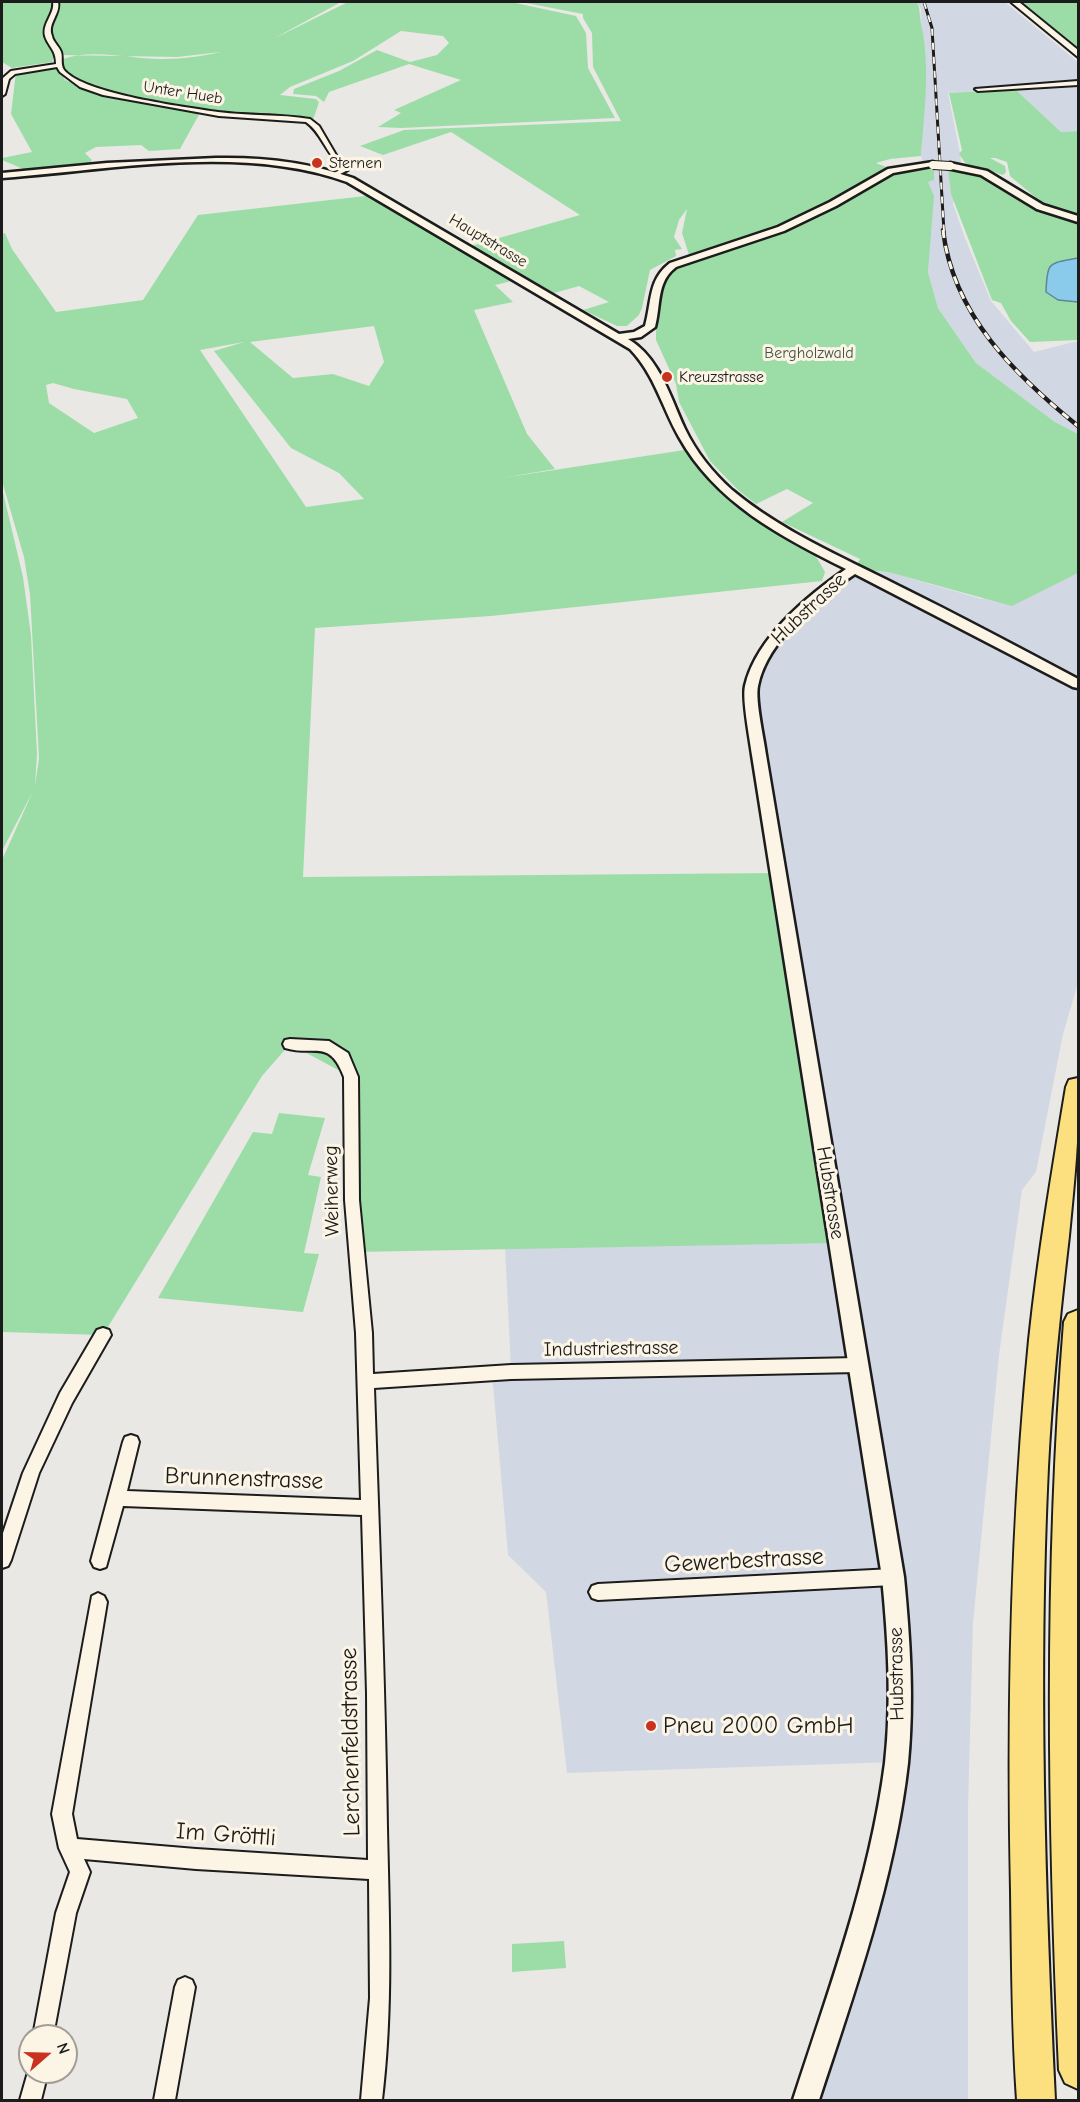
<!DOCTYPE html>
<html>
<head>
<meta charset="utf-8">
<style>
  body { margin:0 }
  #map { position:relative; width:1080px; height:2102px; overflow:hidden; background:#e9e8e4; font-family:"Comic Neue",sans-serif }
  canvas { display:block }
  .frame { position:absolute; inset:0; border:3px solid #1c1c1c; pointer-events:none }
  .north { position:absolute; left:18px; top:2024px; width:60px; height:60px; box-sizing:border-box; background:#fcf5e5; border:2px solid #a29e95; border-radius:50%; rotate:70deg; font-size:16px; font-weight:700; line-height:24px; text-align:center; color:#1c1c1c }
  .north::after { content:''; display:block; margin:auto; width:21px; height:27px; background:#c8321e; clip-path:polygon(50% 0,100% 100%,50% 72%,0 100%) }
</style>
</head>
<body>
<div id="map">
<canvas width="1080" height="2102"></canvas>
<div class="frame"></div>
<div class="north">N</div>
</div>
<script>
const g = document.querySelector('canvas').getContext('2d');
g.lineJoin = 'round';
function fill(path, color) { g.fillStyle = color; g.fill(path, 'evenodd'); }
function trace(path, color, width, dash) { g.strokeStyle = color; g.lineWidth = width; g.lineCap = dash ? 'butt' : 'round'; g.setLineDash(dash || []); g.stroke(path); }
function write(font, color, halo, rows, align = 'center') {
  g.font = font + ' "Comic Neue",sans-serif'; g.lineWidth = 6; g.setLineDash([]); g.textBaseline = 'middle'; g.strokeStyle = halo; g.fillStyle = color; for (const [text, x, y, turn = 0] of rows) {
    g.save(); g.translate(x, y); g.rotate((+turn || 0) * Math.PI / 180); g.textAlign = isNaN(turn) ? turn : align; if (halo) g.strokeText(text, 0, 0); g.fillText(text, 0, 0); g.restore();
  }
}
const built = new Path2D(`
  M917,2h88l73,60v69l-17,1 -46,-43 -67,4 13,65 -1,19 -7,27 12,34 26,63 43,51 44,-11v93l-23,-12 -79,-59 -38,-55 -10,-36 2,-33 -2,-57 -7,-26 5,-92 -6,-43 1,-12z
  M854,569l34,3 94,27 80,-19 16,-7v410l-15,51 -27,138 -14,18 -23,165 -26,268 -5,185v292h-162l58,-187 32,-151 -329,11 -21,-181 -38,-37 -16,-182 19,-2 -6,-125 333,-3 -86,-530 13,-63z`);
const green = new Path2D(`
  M2,2h50l-9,33 11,20 -2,7 -40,6 -10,-6z
  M58,2h283l-68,37 75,-37h163l65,14 10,17 2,35 27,50 -214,10 -23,-1 23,-14 -7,-3 67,-30 -52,-16 -80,28 -5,10 -8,-6 -23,-2 1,-5 45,-18 38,-21 33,12 27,-7 12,-12 -6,-7 -42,-5 -48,30 -63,26 -10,8 36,4 3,3 -6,18 -97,-9 -116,-20 -18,-7 -19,-16v-9c31,-11 70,1 102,0 18,0 38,-3 56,-7l-44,5 -113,-2c-3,-7 -11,-14 -13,-21 -3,-12 9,-21 7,-32z
  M521,2h396c4,8 2,14 4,22 10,43 3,89 0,132l-31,3 -14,4 23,9 35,-4v12l-6,2 6,14 -6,76 10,36 38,55 79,59 23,12v139l-66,33 -124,-34 -34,-3 6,-10 -78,-37 31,-19 -26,-14 -31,15 -18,-14 -28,-29 -31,-59 -3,-18 -20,-44v-20l7,-37 10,-14 18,-8 -9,-28 5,-24 -8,11 -5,17 8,12 -7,1 1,6 -26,14 -8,38 -3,7 -12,11h-10l-34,-16 26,-8 -30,-16 -25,7 -83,-47 109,-31 -129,-83 -68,23 -23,-9 44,-16 217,-9 -28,-54 -1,-34 -9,-15v-4z
  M1018,2h60v48z
  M58,67l7,13 32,13 104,18 -21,38 -31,2 -8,-6 -45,2 -11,6 7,7 -2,3 -62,8 -26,-11v-2l30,-6 -21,-38 5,-42z
  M1015,89l46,43 17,-1v83l-37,-12 -31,-26 -3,-14 -12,-4h-5l15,8 1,6 -3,3 -37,-11 -7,-10 3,-4 -13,-57z
  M948,169l27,4 22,9 35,25 46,15v36l-26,6 6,36 20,2v38l-48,2 -19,-21 -10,-18 -9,-3 -41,-106z
  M374,195l146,84 -25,6 18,17 -39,8 53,124 28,35 -53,9 189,-29 36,42 83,55 15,26 -3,9 -331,35 -176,12 -12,249 476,-4 59,370 -483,9 -4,-175 -61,-33 -28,32 -159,259 -101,-3v-472l31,-69 -31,60v-363l21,89 8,58 6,119 -2,32 4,-28 -9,-164 -6,-37 -22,-76v-247l3,-1 7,16 44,63 87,-12 55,-85zM374,326l10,36 -15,24 -36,-12 -40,4 -43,-36zM244,342l-30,9 77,97 48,25 25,26 -58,8 -106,-157zM53,383l21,6 53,10 11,19 -44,15 -45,-30 -3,-18z
  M279,1113l46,5 -17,57 13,2 -17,76 15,1 -16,58 -145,-14 95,-166 19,2z
  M564,1941l2,27 -54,4v-28z`);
const water = new Path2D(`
  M1078,258v44l-20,-2 -12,-8c1,-32 3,-28 32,-34z`);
const minor = new Path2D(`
  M53,2h5c3,12 -11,21 -6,34 1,6 7,10 9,16 2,5 -1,12 3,18 20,24 121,37 154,42 31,4 62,2 92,7l9,7 17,29 12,11v4l-10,5h-4v-2l8,-4v-2c-16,-13 -20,-34 -36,-45l-87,-6 -116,-21 -23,-8 -20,-15 -3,-5 -42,7 -6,5 -4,15 -3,2 1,-18 8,-7 45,-7c0,-15 -7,-16 -11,-28 -3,-13 10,-22 8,-34z
  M1078,81v4l-100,6 -3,-2z
  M290,1039l39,2 19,12 10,24 1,123 13,133 1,41 138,-9 347,-7 6,2 2,5 -2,5 -6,2 -347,7 -137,9c5,147 11,293 13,440 2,91 6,182 -5,272h-21l9,-102 -1,-119 -173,-10 -112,-10 6,13 -14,41 -23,123h-20l23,-123 14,-41 -11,-24 -7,-34 40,-218 6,-3 6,3 3,6 -35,212 5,25 119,10 172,11 -1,-167 -5,-178 -239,-9 -17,61 -6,2 -6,-2 -3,-6 32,-119 2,-5 6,-2 6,2 2,5 -12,49 234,9 -5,-167 -11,-133 -1,-123c-15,-39 -29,-20 -59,-29l-2,-4 2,-4z
  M103,1328l6,2 2,5 -39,68 -33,70 -28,87 -3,6 -6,2v-32l21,-63 37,-80 37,-63z
  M893,1569l6,2 3,6 -3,6 -6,2 -295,15 -6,-2 -3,-6 3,-6 6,-2z
  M185,1977l7,3 3,7 -20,113h-21l21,-113 3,-7z
  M30,2065v7h18l-7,28h-21z`);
const tertiary = new Path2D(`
  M216,158c48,-1 92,4 137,20l266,156 15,-2 11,-6c7,-25 3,-46 25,-63l108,-36 52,-25 58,-33 45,-7 4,3 -44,8 -57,33 -52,25 -108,36c-20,15 -15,38 -21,60l-14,10 -13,2c32,19 42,58 57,90 11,23 28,44 47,61 49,41 108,66 165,95 61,30 121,62 181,94v9l-5,-1 -218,-113c-36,25 -88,66 -97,112 -3,15 6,52 8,69l138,822c6,62 10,124 4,186 -13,115 -53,227 -89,337h-26c36,-111 77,-221 92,-337 7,-62 3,-124 -3,-186l-130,-822c-2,-16 -10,-55 -7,-69 11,-48 62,-90 101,-117 -65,-32 -131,-67 -167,-132 -17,-30 -24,-62 -49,-88l-283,-167c-106,-38 -235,-12 -345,-4v-5l105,-10z
  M950,163l37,8 56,34 35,11v6l-41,-13 -56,-34 -34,-7 -1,-2z`);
const secondary = new Path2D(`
  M1011,2h8l59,48v7z`);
const motorway = new Path2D(`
  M1078,1078c2,52 -4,106 -9,158 -9,77 -17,154 -21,231 -10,211 -3,422 7,633h-38c-5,-69 -5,-139 -6,-209 -4,-184 0,-368 18,-551 9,-85 23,-169 37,-253l3,-7z
  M1078,1310v779l-13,-6 -6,-13c-11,-250 -15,-498 5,-748l4,-8z`);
const railFar1 = new Path2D(`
  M924,2l8,26 12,204`);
const rail = new Path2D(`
  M943,230c10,85 72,145 135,196`);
const tertiaryBridge = new Path2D(`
  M933,165l17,1`);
const markers = [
  [317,163,6,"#c8321e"],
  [667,377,6,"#c8321e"],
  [651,1726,6,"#c8321e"]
];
const farStreetnames = [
  ["Unter Hueb",183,93,9],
  ["Hauptstrasse",488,241,31]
];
const farPoinames = [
  ["Sternen",329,163],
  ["Kreuzstrasse",679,377]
];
const farParknames = [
  ["Bergholzwald",809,353]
];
const streetNames = [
  ["Hubstrasse",809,609,-43],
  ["Weiherweg",332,1191,-91],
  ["Hubstrasse",830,1193,81],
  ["Industriestrasse",611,1349,-1],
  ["Hubstrasse",897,1674,-91]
];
const nearStreetnames = [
  ["Brunnenstrasse",244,1479,2],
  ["Gewerbestrasse",744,1561,-3],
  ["Lerchenfeldstrasse",351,1742,-91],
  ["Im Gröttli",226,1835,4]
];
const nearPoinames = [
  ["Pneu 2000 GmbH",663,1726]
];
fill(built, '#d2d8e3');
fill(green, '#9cdda7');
fill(water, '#8acbeb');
trace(water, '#5e8598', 1.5);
trace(minor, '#1c1c1c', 4);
trace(tertiary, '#1c1c1c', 5);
trace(secondary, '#1c1c1c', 4);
trace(motorway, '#1c1c1c', 4);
fill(minor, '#fcf5e5');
fill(tertiary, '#fcf5e5');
fill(secondary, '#fcf5e5');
fill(motorway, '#fce080');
trace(railFar1, '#1c1c1c', 3);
trace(rail, '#1c1c1c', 4.5);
trace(railFar1, '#fcf5e5', 2, [7]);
trace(rail, '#fcf5e5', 3, [8]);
trace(tertiaryBridge, '#1c1c1c', 10, []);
trace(tertiaryBridge, '#fcf5e5', 8);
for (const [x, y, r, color] of markers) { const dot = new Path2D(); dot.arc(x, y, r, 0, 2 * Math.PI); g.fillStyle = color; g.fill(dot); trace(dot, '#fcf5e5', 2); }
write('16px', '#1c1c1c', '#fcf5e5', farStreetnames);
write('16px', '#1c1c1c', '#fcf5e5', farPoinames, 'left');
write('16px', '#425646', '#fcf5e5', farParknames);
write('20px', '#1c1c1c', '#fcf5e5', streetNames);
write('24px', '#1c1c1c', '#fcf5e5', nearStreetnames);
write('24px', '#1c1c1c', '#fcf5e5', nearPoinames, 'left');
</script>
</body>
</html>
